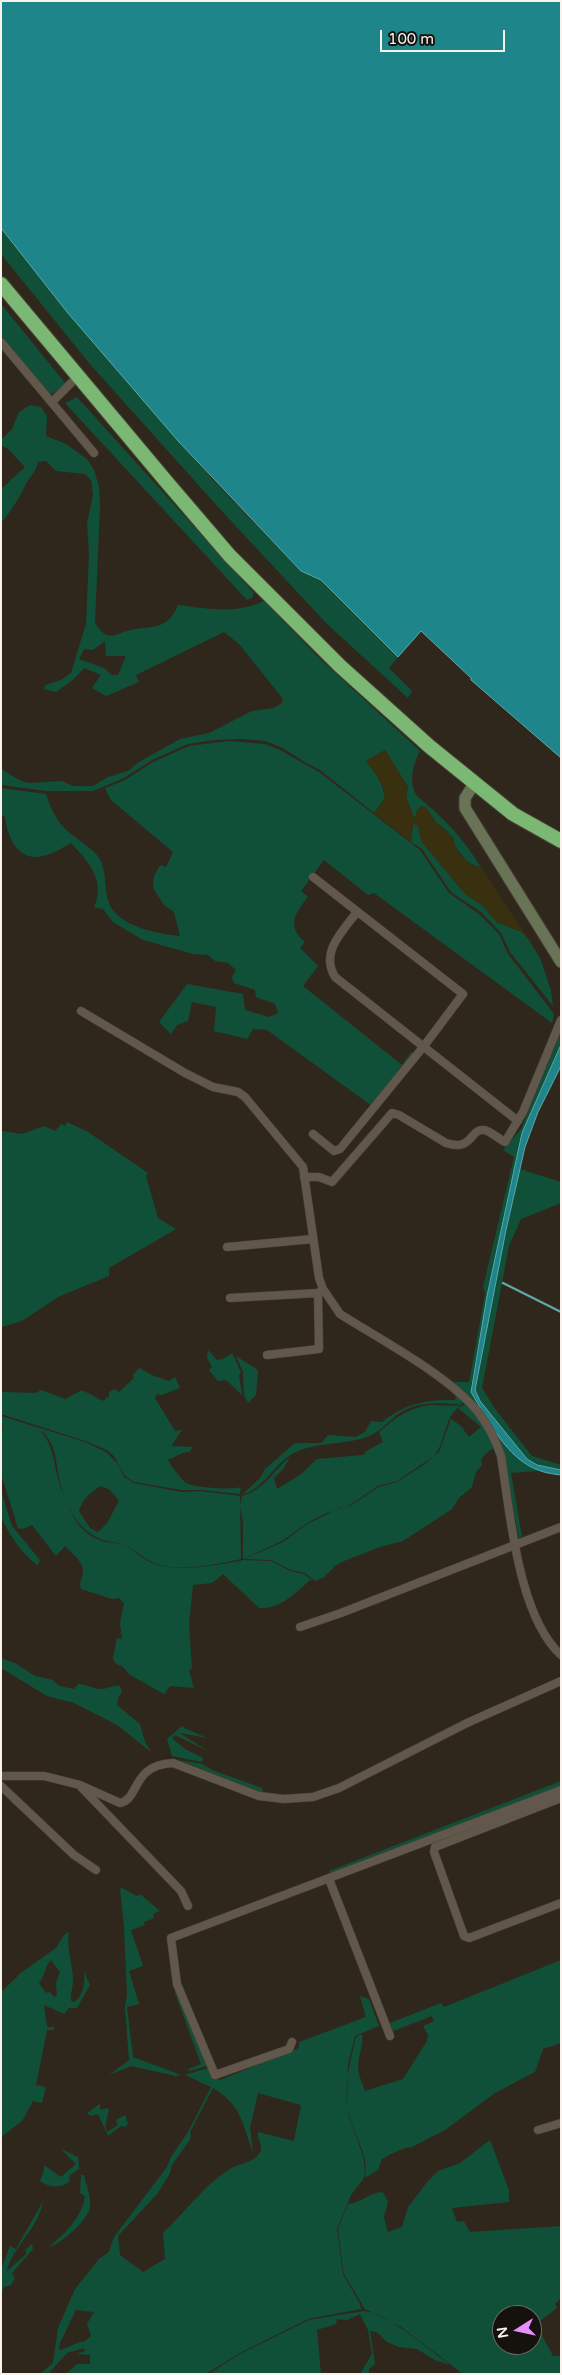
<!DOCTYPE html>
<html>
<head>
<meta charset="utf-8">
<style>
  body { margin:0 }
  #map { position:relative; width:562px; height:2375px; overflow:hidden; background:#30271c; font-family:"Varela Round",sans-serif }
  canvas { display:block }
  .frame { position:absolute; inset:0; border:2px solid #f8f2eb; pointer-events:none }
  .north { position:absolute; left:492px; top:2305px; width:50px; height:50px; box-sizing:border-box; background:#15110c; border:1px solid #706b65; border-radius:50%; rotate:260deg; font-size:14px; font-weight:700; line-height:20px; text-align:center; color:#f8f2eb }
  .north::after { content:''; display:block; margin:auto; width:18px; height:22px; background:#e88eff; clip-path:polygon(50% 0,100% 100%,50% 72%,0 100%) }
  .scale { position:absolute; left:380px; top:30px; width:125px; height:22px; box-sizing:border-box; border:2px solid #f8f2eb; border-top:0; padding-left:6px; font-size:15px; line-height:18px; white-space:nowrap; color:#f8f2eb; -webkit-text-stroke:4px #15110c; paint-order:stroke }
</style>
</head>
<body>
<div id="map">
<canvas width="562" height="2375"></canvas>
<div class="frame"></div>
<div class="north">N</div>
<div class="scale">100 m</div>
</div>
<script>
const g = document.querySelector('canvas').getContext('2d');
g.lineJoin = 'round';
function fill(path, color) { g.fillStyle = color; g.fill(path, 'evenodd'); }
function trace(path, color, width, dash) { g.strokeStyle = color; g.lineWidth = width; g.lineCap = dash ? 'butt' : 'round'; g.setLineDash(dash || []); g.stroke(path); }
const green = new Path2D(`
  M1,228l66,84 148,170 86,89 20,9 77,77 -9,11 23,23 -4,7 -81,-74 -108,-116 -130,-145 -88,-109z
  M1,304l65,80 -16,11 -49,-60z
  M77,397l177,196 -2,5 -5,2 -182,-197z
  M30,405l11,2 6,9 -1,20 20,8 21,15 7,11 5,16 1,20 -5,117c14,23 22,8 41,6 21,-3 32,-1 42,-24 30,4 58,9 86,-4l55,57 101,93c-7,14 -12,30 -3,45 27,22 45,41 64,71l-12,-3 -14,-17 -7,-15 -12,-10 -11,-15 -8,3 -2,10 -9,-23 2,-10 -23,-37 -19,11c9,12 17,22 19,37l-11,15 -54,-43 -12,-6 -27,-17 -16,-6 -23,-2 -28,1 -26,4 -36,16 -28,18 -31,13h-47l-45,-6v-16l20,12 8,2 33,-2 11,5h20l15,-9 20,-6 11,-9 41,-23 29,-6 43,-22 22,-3 7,-4 2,-5 -44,-55 -15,-12 -88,43 3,7 -33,14 -14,-8 9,-13 -17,-7 -11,12 -17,12 -12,-3 1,-4 16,-5 10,-7 15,-49 3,-71 -2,-30 6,-28 -2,-15 -6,-6 -29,-3 -10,-10 -8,1c-2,10 -9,15 -13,24 -7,14 -14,25 -24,37v-34l24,-22 -17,-18 -7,-4v-5l11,-11 7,-17zM105,641l1,15h20l-8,19h-6l-8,-7 -25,-9 5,-10 9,1z
  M229,741l36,3 15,6 39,22 101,78 29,43 30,21 20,20 9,20 46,60 -2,9 -178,-130 -6,2 -44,-35 -23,31 7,6c-13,17 -22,28 -3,45l-5,6 18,18 -15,20 99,79 9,-13 5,3 -44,51 -105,-76 -14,-1 -6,10 -33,-8 2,-24 -24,-5 -4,19 -11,4 -6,9 -12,-12 28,-38 56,10 2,16 24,7 9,-4 -3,-9 -19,-7 -1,-7 -21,-7 -2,-6 4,-7 -8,-7 -13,-2 -7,-6 -15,-1 -50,-14 -30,-18 -10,-13 -9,-2c12,-26 -5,-45 -23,-64 -9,5 -18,11 -28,13 -25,6 -36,-19 -38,-39l-4,-3v-26l45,6c5,15 11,29 24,39 8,7 19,13 27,22 10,13 7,30 11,45 6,26 50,34 72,36l-6,-24 -10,-7 -11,-17 1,-12 6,-11 6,2 7,-15 -62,-52 -6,-12 20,-8 28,-18 36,-16z
  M413,824l5,1 4,17 43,52 17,11 15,17 25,10 7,8 12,20 10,31 2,15 -43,-54 -9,-19 -20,-21 -30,-20 -29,-43 -11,-7z
  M561,1031v14l-39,88 -51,253c18,33 33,66 67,85l-27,2 11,64 -3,1 -18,-89 -37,-56 -11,-11h16l16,-88 -2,-7 31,-130 -11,-7 18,-21z
  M67,1122l21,10 60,41 -2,3 12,42 18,11 -67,39v8l-51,21 -36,24 -21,6v-193l2,-3 19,3 22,-8 11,5 6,-7 4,2z
  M520,1169l41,13v21l-40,16 -12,27 -27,142 13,21 37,47 29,9v5l-24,-5 -10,-6 -47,-58 -5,-11 18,-99z
  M208,1350l9,10 6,-1 9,-6 9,19 -2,3 3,20 -16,-15 -8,1 -9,-11 3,-3 -5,-9z
  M236,1356l22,14 -2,25 -8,8 -4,-8 -1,-23z
  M139,1368l15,8 15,5 6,-4 5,11 -18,7 -5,-1 -2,4 20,33 7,-1 -11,16 22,1 -4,5c-9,0 -13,6 -21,7 0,4 15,22 18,24 8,5 47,7 55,4l-1,7 -39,-4h-20l-47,-8 -9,-6 -11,-20 -7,-6 -22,-9 -84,-27v-22l35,1 5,-3 24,9 17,-9 21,11 6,-5v-4l6,-3 4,3 15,-14 -1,-3z
  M456,1395l7,6 -2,4c-20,-3 -46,-3 -63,9 -10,8 -19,19 -31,23 -22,8 -55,5 -75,17 -19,11 -27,34 -50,41l19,-18 4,-8 30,-26h26l7,-8 28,2 9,-5 6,-11 11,1c22,-18 45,-23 73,-22z
  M466,1404l10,8 19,35 -10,7 -4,6 1,5 -6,7 -4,15 -13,11 -7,11 -49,32 -23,6 -36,14 -8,4 -12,12 -9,4 -10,-8 -14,-3 -20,-10 -27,-1 39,-17 23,-17 33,-17 11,-2 29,-19 18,-5 25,-16 17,-14 12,-33 10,7 8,11 12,-10 -23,-19z
  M430,1405l30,1c-17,12 -14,37 -26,50l-37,25 -19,5 -28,19 -26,9 -18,10 -24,17 -39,18v-37l-3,-16 2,-10c21,-5 32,-26 48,-39l-7,12 -9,9 3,11 23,-14 17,-16 46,-4 5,-5 15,-8 -4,-10c16,-14 29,-24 51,-27z
  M1,1416l84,26 21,10 12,12 6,13 10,6 47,9 19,-1 40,5 1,63c-23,5 -66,14 -87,4 -11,-5 -20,-15 -33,-19 -6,-2 -12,-2 -18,-4 -23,-8 -34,-29 -41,-51 -7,-19 -3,-46 -22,-59 17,19 13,41 23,63 9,23 17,43 43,49 5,1 10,1 15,2 13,5 23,17 36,21 25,7 58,0 83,-4l-28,22 -19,2 -4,40 3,43 -3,3 5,17 -24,-2 -6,8 -34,-19 -7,-8 -8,-4 -2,-5 4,-20 5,1 -2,-15 4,-21 -5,-5 -7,1 -31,-10c-3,-8 3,-12 2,-20 -1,-8 -12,-17 -18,-23l-9,10 -24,-31 -9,4 -5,-1 -17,-54v-44h2zM101,1486l9,4 9,11 -12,22 -9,9 -8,-4 -11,-17c3,-11 12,-20 22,-25z
  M1,1491l11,35 28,34 -2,5c-13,-7 -30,-32 -36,-46 -2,-8 -1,-20 -1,-28z
  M242,1560l29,1 19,10 14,3 9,7 -3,-1c-13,12 -31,30 -51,28l-36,-34z
  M1,1658l14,5 20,13 18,4 6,6 16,3 3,-5c9,0 17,6 25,5 7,-1 10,-4 17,-3l2,6 -4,6 -1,7 23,19 5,18 6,10 -34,-27 -43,-22 -27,-7 -46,-28z
  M182,1726l4,3 22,9 -29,-5 31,19 -35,-17 -3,3 13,11 18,9 -1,4 -30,-6 -5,-17z
  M179,1760l23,4 10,6 50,18 1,5z
  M561,1781v5l-230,89 -2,-4z
  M120,1887l17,9 3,-2 20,17 -7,3 1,4 -10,4 1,3 -14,5 12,36 -14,5 10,33 -12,3 6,50 48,18 -5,1 -45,-10 -22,9 20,-15 -4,-52 2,-13 -3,-67z
  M69,1932c-3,17 4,32 4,49 0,7 -3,12 -2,20l4,1c9,-8 10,-19 9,-31l6,14 -13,23h-8l-5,6 -20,-9 3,22h7v3h-7l-11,55 10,2 -4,16 -9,-2 -11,20 -21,16v-145l21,-20 34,-24 8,-13zM51,1960l9,12 -4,11 1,12 -3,2 -4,-5 -4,1 -7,-10c6,-6 5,-16 12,-23z
  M561,1960v83l-18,6 -8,23 -40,21 -50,37 -33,17 -7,1 -14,6 -9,5 -4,11 -13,8c4,-22 -9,-39 -15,-60 -8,-25 0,-57 6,-81l6,-3c2,12 -4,21 -4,32 0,8 4,17 7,25l38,-12 24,-38 1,-6 -5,-9 11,-5 -2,-5 -39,15 -3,-8 51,-20 3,4z
  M178,1990l29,76 -18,5 -1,-2 13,-5 -26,-71z
  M360,1996l9,3 10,27 -24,10 -7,28 -1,41 2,12 14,39 2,14 -1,8 -13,17 -14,34 6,45 17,30 1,5 -53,10 -70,35 -32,20h-140l11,-10h13v-9l-14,-1 9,-3 -1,-3 -17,5 -19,21h-8l13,-11 5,-35 17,-39 24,-30 10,-7 5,-15 53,-70 4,-10 17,-25 23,-45 -26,-12 23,-7 6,10 6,2 79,-32v-6l67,-25zM213,2088c29,17 29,36 40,64l-3,-24 8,-35 43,12 -7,36 -36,-9c-1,8 7,15 1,22 -6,9 -22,10 -31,16 -25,17 -43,42 -65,63l2,26 -22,13 -23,-17 -2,-19 40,-43 12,-20 2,-8 19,-27 -1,-6zM76,2310l18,2 -7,12 4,12 -7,6h-4l-19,8 -2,-2 1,-5z
  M100,2104v6l7,-2 2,2 -4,16 2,6 11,-7 -2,-5 9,-5 3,9 -3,3 -4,-1 -13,10 -10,-22 -7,2 -4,-3z
  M490,2140l19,50v12l-57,6 5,14 7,-1 6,11 91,-6v72l-6,6 2,4 -21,16 17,32h8v18h-98l-62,-47 -36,-18 -21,-35 -2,-13 -4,-32 10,-25c14,-1 21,-12 35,-12l5,10 -4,15 4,15 14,-5 6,-20 20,-26 10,-10 22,-8zM502,2315h30v30h-30z
  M61,2149l17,8 1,12 -9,6 -1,7c-9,6 -20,6 -29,-1l4,-10v-6l17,12 15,-13z
  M81,2175h3c2,9 7,22 6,31 -1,14 -29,38 -41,41 16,-14 33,-29 36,-51l-5,-3z
  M43,2201c-4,27 -32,48 -36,70l19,-17v-5l6,-5 1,5 -21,24 3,5 -4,7 -7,2 -3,6v-24l9,-23 6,3z
  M364,2311c25,3 65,39 86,54l-15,-5 -18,-11 -18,-2 -12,-5 -10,-10 -7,-1 5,33 -6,5v5h-9l12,-20 -4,-24 -8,-16 -13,6 -10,-1 -1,5 -19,6 4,44h-112l29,-19 71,-35z`);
const sand = new Path2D(`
  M385,750l23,37 -2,10 9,22 2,-9 4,-4 5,1 10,15 18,16c0,14 14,27 27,29l48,73 -7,-8 -25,-10 -15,-17 -17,-11 -43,-52 -4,-17 -5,-1 -2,18 -37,-29 11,-15c-1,-15 -10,-25 -19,-37z`);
const water = new Path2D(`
  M1,1h560v757l-90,-78v-2l-50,-47 -23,26 -77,-77 -20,-9 -122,-129 -112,-130 -66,-84z
  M561,1045v21l-23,46 -13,35 -19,83 -31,160 5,11 47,58 10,6 24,5v5c-8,-1 -16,-2 -23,-5 -31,-11 -51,-51 -67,-78l16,-96 35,-163z`);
const stream = new Path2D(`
  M503,1283l58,29`);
const street = new Path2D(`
  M1,342l93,111
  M52,402l25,-25
  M357,912c-15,20 -37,40 -22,65l183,144
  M81,1011l104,62 28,14 25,5 7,5 58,70 16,111 4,11 17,25c41,26 108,61 138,98 10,13 18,29 23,44 9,56 17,160 60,199
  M313,1134l21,17 6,-2 84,-103 39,-52 -150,-117
  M304,1177h15l13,5 60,-69 7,2 47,28c27,9 24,-15 38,-13 6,1 15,9 21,12l18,-30 38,-92
  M227,1247l86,-8
  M230,1298l88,-5 4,-3
  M267,1355l52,-6 -1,-56
  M300,1627l41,-14 220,-86
  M1,1776h43l36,9 40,18c20,-4 11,-38 53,-40l86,33 25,3 29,-2 26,-9 128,-65 94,-42
  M1,1786l73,69 22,15
  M81,1787l100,104 7,15
  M561,1798l-126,49 -1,5 30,84 5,2 92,-35
  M329,1879l61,157
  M292,2042l-3,7 -74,26 -38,-91 -6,-46 390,-148
  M538,2130l23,-7`);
const secondary = new Path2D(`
  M474,784l-9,14v10l96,154`);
const highway = new Path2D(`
  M1,284l164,196 65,76 110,110 89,80 84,68 48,27`);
fill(green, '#105039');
fill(sand, '#38300f');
fill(water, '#1e868b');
trace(water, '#5fa6a8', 1);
trace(stream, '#5fa6a8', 2.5);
trace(street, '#494238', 9);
trace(secondary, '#494238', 13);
trace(highway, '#494238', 16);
trace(street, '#61574b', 8);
trace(secondary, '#697457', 11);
trace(highway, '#7bb873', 14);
</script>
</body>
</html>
